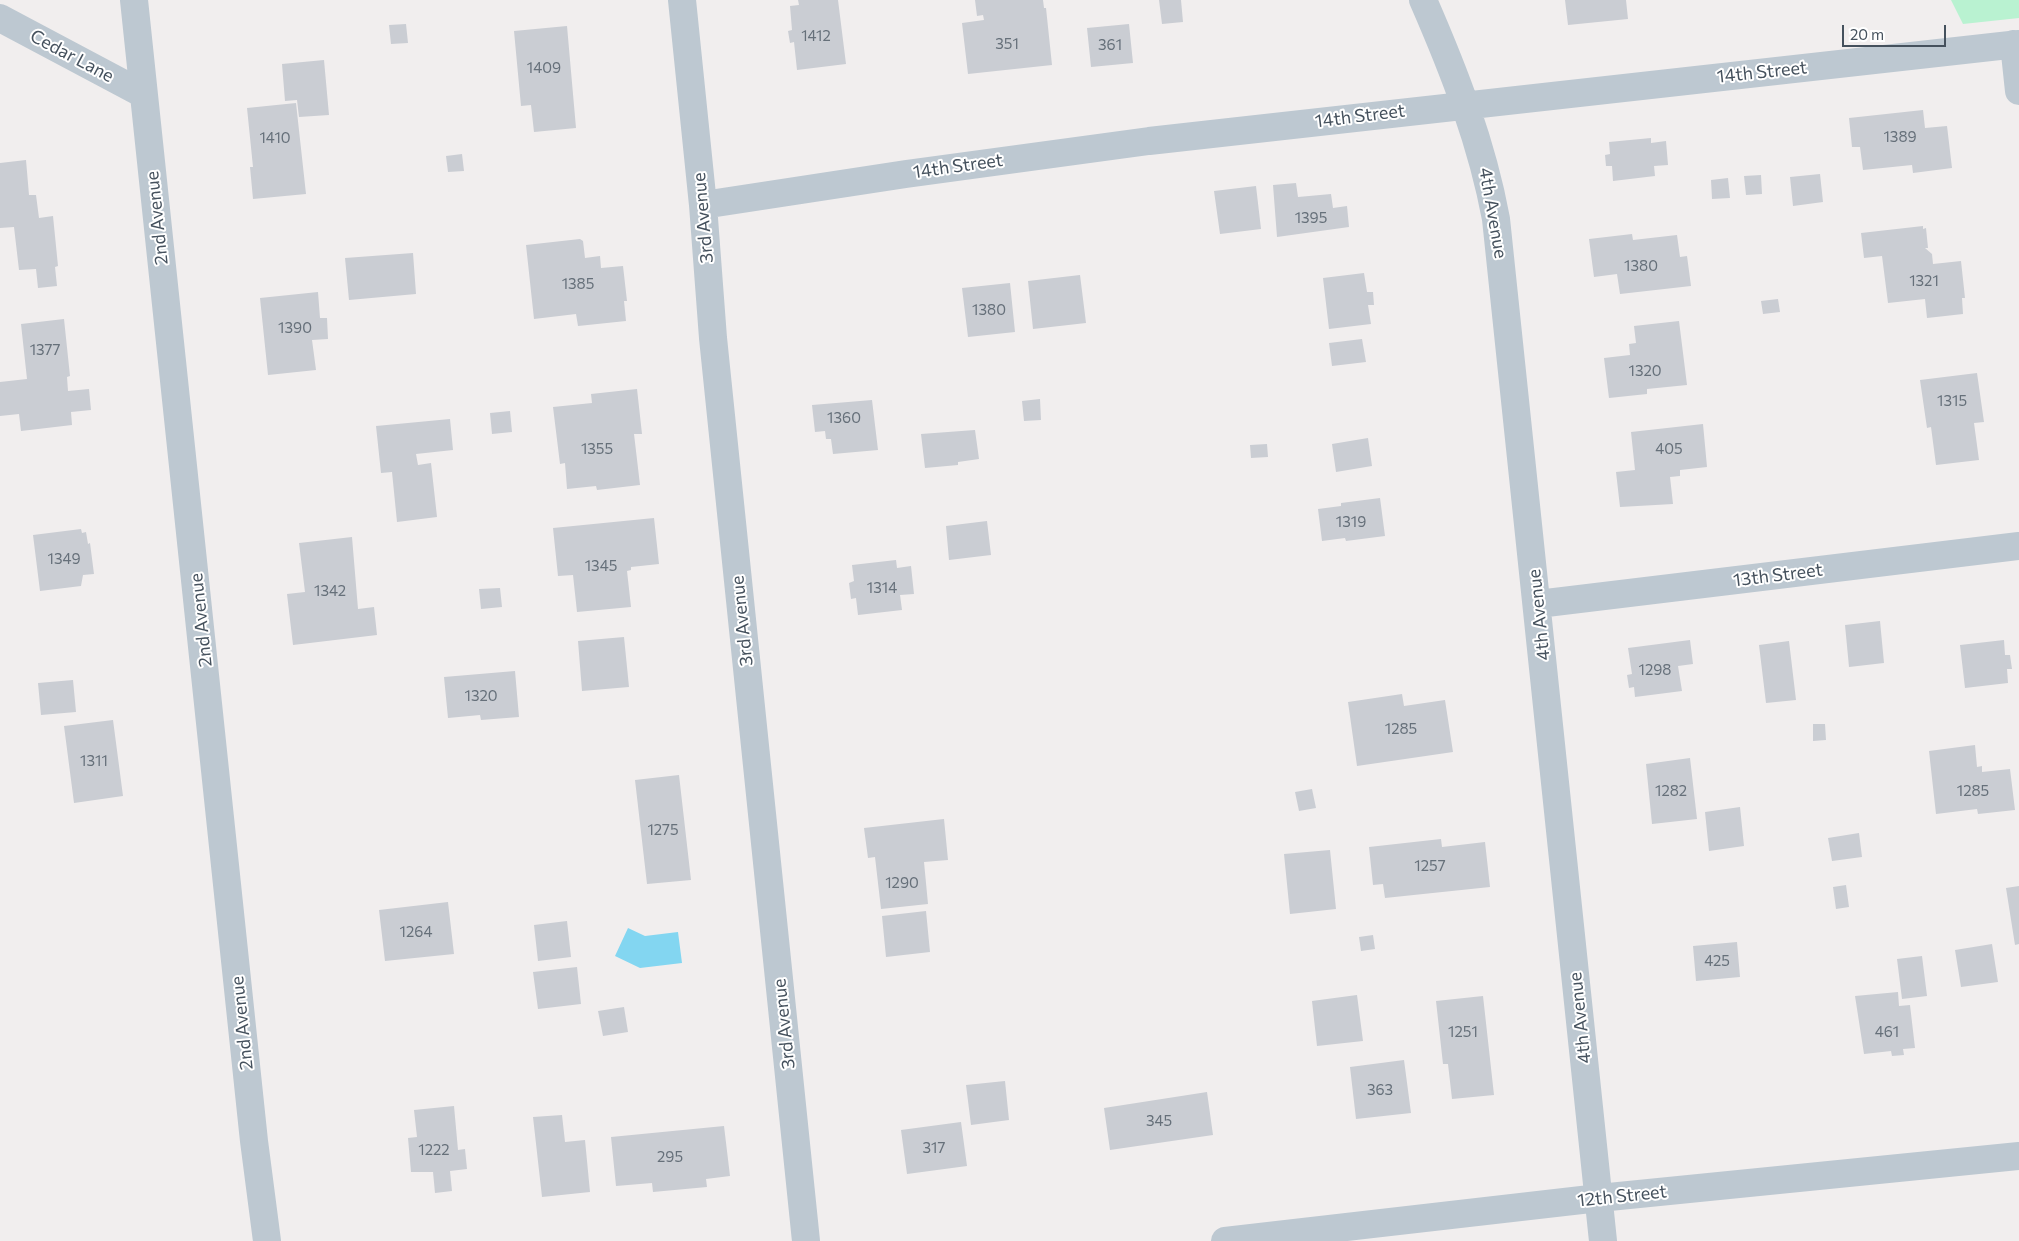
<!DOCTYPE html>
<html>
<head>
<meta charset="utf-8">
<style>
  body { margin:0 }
  #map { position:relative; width:2019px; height:1241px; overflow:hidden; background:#f1eeee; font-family:Commissioner,sans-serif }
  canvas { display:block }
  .scale { position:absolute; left:1842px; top:25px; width:104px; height:22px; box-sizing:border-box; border:2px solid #45515d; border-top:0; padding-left:6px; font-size:15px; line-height:18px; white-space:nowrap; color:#45515d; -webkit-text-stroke:4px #fff; paint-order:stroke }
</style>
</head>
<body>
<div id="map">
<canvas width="2019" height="1241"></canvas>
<div class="scale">20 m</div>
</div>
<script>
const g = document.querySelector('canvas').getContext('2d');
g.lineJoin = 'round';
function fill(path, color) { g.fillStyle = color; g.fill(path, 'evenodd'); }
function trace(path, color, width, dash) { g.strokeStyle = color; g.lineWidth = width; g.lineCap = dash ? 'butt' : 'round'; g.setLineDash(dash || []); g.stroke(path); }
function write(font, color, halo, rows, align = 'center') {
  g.font = font + ' Commissioner,sans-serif'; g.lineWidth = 4; g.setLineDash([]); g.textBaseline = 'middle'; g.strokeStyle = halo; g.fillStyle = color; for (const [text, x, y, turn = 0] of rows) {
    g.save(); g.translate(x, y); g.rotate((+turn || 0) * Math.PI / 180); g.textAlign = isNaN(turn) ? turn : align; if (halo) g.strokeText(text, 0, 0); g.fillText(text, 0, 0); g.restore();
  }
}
const green = new Path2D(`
  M1951,0h68v18l-56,6z`);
const water = new Path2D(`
  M628,928l17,8 33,-4 4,31 -42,5 -25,-12z`);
const building = new Path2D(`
  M798,0h40l8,64 -49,6 -3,-28 -4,1 -2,-12 4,-1 -2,-24 9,-1z
  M975,0h68l1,8h2l6,57 -84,9 -6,-51 22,-3 -1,-5 -6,1z
  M1159,0h22l2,22 -21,2z
  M1565,0h61l2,19 -60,6z
  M406,24l2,19 -17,1 -2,-19z
  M1129,24l4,39 -42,4 -4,-39z
  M567,26l9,102 -42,4 -3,-27 -10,1 -7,-75z
  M324,60l5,55 -30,2 -2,-17 -12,1 -3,-37z
  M296,103l10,91 -53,5 -3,-32h3l-6,-59z
  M1923,110l2,18 22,-2 5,42 -39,5 -1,-8 -49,5 -3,-23h-8l-3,-29z
  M1651,138v5l15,-2 2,24 -14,1 1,10 -42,5 -1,-15h-6l-1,-11 5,-1 -1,-12z
  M462,154l2,17 -16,1 -2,-16z
  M26,160l3,35h7l3,23 14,-2 5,50 -3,1 2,19 -19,2 -2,-19 -17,1 -5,-43 -14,1v-65z
  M1820,174l3,28 -30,4 -3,-29z
  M1761,175l1,19 -16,1 -2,-19z
  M1728,178l2,20 -18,1 -1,-19z
  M1296,183l2,14 33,-3 2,14 14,-2 2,21 -72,10 -4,-52z
  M1256,186l5,43 -41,5 -6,-43z
  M1923,226v3l3,-1 2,20h-3l7,6 1,10 28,-3 4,37h-3l1,16 -36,4 -2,-19 -37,4 -6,-47 -18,2 -3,-25z
  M1632,234l1,6 44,-5 3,22 7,-1 4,30 -71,8 -3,-20 -23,3 -5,-38z
  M580,239l3,2 2,17 15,-2 1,12 22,-2 4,35h-3l2,20 -48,5 -2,-12 -42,5 -8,-74z
  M413,253l3,41 -67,6 -4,-42z
  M1364,273l3,19h6l1,13h-6l3,19 -42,5 -6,-51z
  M1080,275l6,48 -53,6 -5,-48z
  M1010,283l5,49 -47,5 -6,-49z
  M318,292l2,26h7l1,21 -16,1 4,30 -48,5 -8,-77z
  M1778,299l2,13 -17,2 -2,-13z
  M64,319l6,57 -3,1 1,14 21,-2 2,21 -20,2 1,13 -51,6 -2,-17 -19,2v-34l27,-3 -6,-55z
  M1679,321l8,64 -40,4v5l-38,4 -5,-40 26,-3 -1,-11 7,-1 -2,-17z
  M1362,339l4,23 -34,4 -3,-23z
  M1977,373l7,49 -10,1 5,37 -43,5 -5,-38 -4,1 -7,-48z
  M637,389l5,45h-8l6,51 -43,5 -1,-4 -29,3 -2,-26 -5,1 -7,-57 39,-4 -1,-9z
  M1040,399l1,21 -17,1 -2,-20z
  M872,400l6,50 -45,4 -2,-15h-5l-1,-8 -10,1 -3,-27z
  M510,411l2,21 -20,2 -2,-21z
  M450,419l3,31 -37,4 2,11 13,-2 6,54 -40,5 -5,-50 -11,1 -5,-47z
  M1703,424l4,43 -27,3v6l-10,1 3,27 -53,3 -4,-35 19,-2 -4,-38z
  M975,430l4,29 -21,3v3l-33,3 -4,-34z
  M1368,438l4,28 -36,6 -4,-28z
  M1267,444l1,13 -17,1 -1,-13z
  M1380,498l5,38 -39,5 -1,-3 -23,3 -4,-32 23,-3v-3z
  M654,518l5,46 -28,3v3l-4,1 4,36 -54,5 -4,-37 -15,1 -5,-48z
  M987,521l4,34 -42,5 -3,-34z
  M81,529l1,4 4,-1 2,12 2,-1 4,31 -11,1 -2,11 -41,5 -7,-56z
  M352,537l6,72 16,-2 3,28 -84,10 -6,-51 18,-2 -6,-49z
  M896,560l1,8 14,-2 3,28 -14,1 2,15 -44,5 -2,-17 -5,1 -2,-16 5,-2 -2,-16z
  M500,588l2,19 -21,2 -2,-20z
  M1880,621l4,42 -35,4 -4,-42z
  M624,637l5,50 -47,4 -4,-50z
  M1690,640l3,24 -15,2 4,25 -47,6 -1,-10 -5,1 -2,-13 5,-1 -4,-26z
  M2004,640l1,15h5l2,14h-5l1,14 -43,5 -5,-43z
  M1789,641l7,59 -30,3 -7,-58z
  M515,671l4,46 -38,3 -1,-5 -32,3 -4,-41z
  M73,680l3,32 -35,3 -3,-32z
  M1402,694l2,12 41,-6 8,52 -96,14 -9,-64z
  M113,720l10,76 -49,7 -10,-77z
  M1813,724h12l1,16 -13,1z
  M1975,745l2,22 5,-1v6l28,-3 5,41 -37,4 -1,-5 -41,5 -7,-63z
  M1690,758l7,61 -45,5 -6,-60z
  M679,775l12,105 -44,4 -12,-104z
  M1312,789l4,19 -17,3 -4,-19z
  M1740,807l4,39 -35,5 -4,-39z
  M944,819l4,41 -24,2 4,42 -47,5 -6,-52 -7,1 -4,-30z
  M1859,833l3,24 -30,4 -4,-23z
  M1441,839l1,8 43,-5 5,45 -105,11 -2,-14 -10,1 -4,-38z
  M1330,850l6,59 -46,5 -6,-60z
  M1846,885l3,22 -13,2 -3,-22z
  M2019,886v58l-4,1 -9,-57z
  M448,902l6,52 -69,7 -6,-51z
  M926,911l4,41 -44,5 -4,-41z
  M567,921l4,36 -33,4 -4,-36z
  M1373,935l2,14 -14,2 -2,-14z
  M1737,942l3,35 -44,4 -3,-35z
  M1992,944l6,38 -37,5 -6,-37z
  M1922,956l5,40 -25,3 -5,-40z
  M577,967l4,37 -43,5 -5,-37z
  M1898,992l1,14 11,-1 5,43 -12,1 1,6 -12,1 -1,-5 -27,3 -9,-58z
  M1357,995l6,46 -46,5 -5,-45z
  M1483,996l11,99 -42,4 -4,-35h-5l-7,-63z
  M624,1007l4,25 -25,4 -5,-25z
  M1404,1060l7,53 -55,6 -6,-52z
  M1005,1081l4,39 -38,5 -5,-40z
  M1207,1092l6,43 -103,15 -6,-42z
  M454,1106l4,44 7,-1 2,20 -17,2 2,20 -17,2 -2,-21h-22l-3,-34 9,-1 -3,-27z
  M562,1115l3,27 20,-2 5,52 -48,5 -9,-80z
  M961,1122l6,44 -60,8 -6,-44z
  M724,1126l6,50 -24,3 1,8 -54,5 -1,-9 -36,3 -5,-49z`);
const street = new Path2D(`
  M134,0l120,1141 13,100
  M682,0l21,205 10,133 93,903
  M1423,0c31,71 59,143 73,219l107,1022
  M0,18l143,76
  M2014,44l5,47
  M703,205l203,-31 243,-33 870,-97
  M1538,604l481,-58
  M1225,1241l374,-43 420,-42`);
const numberNames = [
  ["1412",816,36],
  ["351",1007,44],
  ["361",1110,45],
  ["1409",544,68],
  ["1389",1900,137],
  ["1410",275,138],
  ["1395",1311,218],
  ["1380",1641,266],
  ["1321",1924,281],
  ["1385",578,284],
  ["1380",989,310],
  ["1390",295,328],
  ["1377",45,350],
  ["1320",1645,371],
  ["1315",1952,401],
  ["1360",844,418],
  ["1355",597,449],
  ["405",1669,449],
  ["1319",1351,522],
  ["1349",64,559],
  ["1345",601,566],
  ["1314",882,588],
  ["1342",330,591],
  ["1298",1655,670],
  ["1320",481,696],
  ["1285",1401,729],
  ["1311",94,761],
  ["1282",1671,791],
  ["1285",1973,791],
  ["1275",663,830],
  ["1257",1430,866],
  ["1290",902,883],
  ["1264",416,932],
  ["425",1717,961],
  ["1251",1463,1032],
  ["461",1887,1032],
  ["363",1380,1090],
  ["345",1159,1121],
  ["317",934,1148],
  ["1222",434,1150],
  ["295",670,1157]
];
const streetNames = [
  ["Cedar Lane",72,56,28],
  ["14th Street",1762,72,-6],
  ["14th Street",1360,116,-7],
  ["14th Street",958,166,-8],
  ["4th Avenue",1493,213,80],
  ["2nd Avenue",157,218,-96],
  ["3rd Avenue",703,218,-95],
  ["13th Street",1778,575,-7],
  ["4th Avenue",1539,615,-96],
  ["2nd Avenue",201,620,-96],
  ["3rd Avenue",742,621,-96],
  ["4th Avenue",1580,1018,-96],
  ["2nd Avenue",242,1023,-96],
  ["3rd Avenue",784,1024,-96],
  ["12th Street",1622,1196,-6]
];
fill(green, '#b9f2d1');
fill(water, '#83d6f1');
fill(building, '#cacdd3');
trace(street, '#bdc8d1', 28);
write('15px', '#66707a', null, numberNames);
write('18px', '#45515d', '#fff', streetNames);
</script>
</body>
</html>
